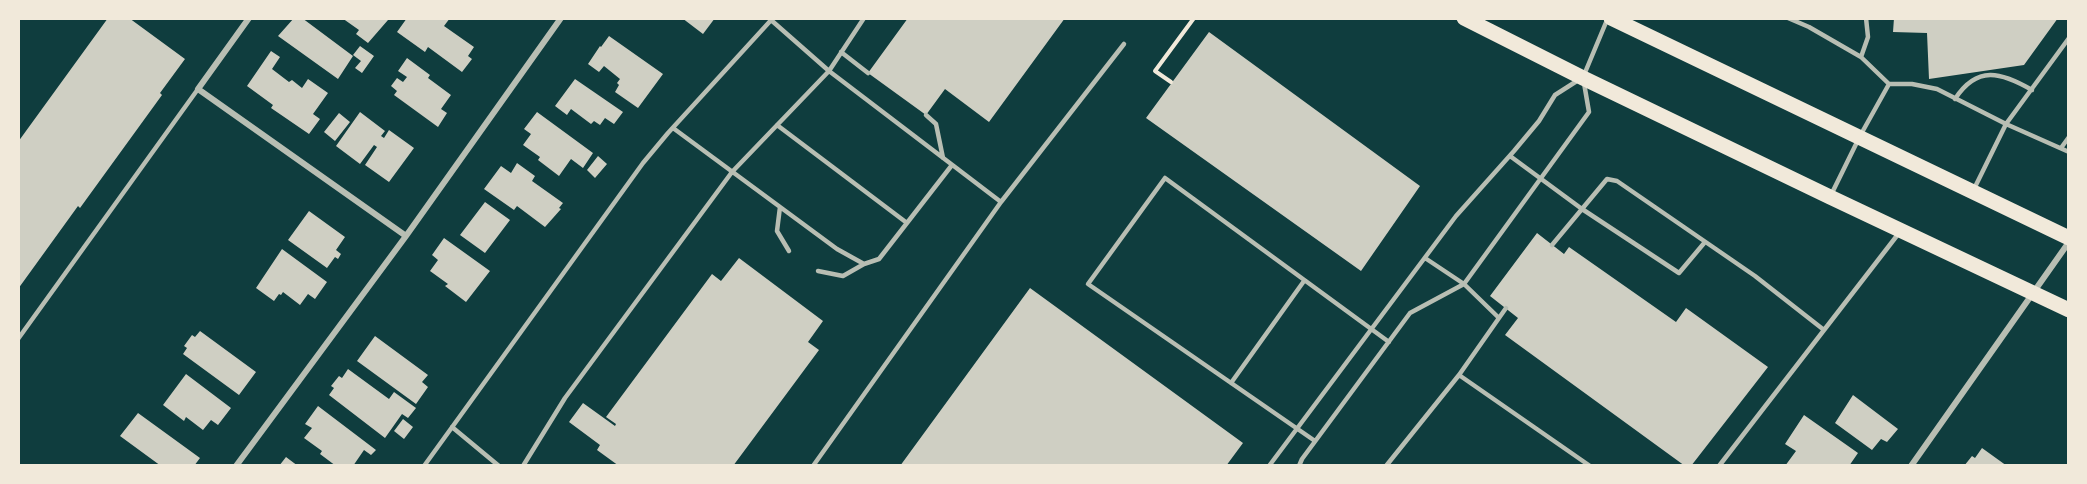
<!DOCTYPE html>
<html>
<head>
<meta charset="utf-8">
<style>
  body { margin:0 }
  #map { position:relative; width:2087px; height:484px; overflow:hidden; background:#0f3d3e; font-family:"IBM Plex Sans",sans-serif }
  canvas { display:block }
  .frame { position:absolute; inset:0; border:20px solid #f1e9da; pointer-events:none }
</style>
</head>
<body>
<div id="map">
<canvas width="2087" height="484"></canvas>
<div class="frame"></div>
</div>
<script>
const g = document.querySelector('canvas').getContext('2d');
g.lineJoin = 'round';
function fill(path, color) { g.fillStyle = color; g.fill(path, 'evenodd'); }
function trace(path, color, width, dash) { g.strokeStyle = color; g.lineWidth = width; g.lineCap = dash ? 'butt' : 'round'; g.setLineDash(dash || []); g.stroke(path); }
const building = new Path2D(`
  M108,18h21l56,41 -25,34 2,2 -82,113 -2,-2 -60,83v-147z
  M294,18h8l51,38 -15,23 -60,-43z
  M342,18h43l3,2 -20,23 -12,-9 3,-4z
  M407,18h43l-6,8 30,21 -6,9 4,3 -10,13 -34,-25 -3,5 -28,-20z
  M682,18h33l-12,16z
  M908,18h157l-76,104 -44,-33 -19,26 -58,-42z
  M1894,18h164l-34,47 -95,14 -2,-46 -34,-1z
  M1209,32l211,154 -59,85 -215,-153z
  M609,36l54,38 -25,34 -23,-16 4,-7 -2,-2 3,-4 -16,-13 -5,6 -11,-8 12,-18 1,1z
  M360,46l14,10 -12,17 -7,-5 6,-7 -8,-6z
  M271,51l9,6 -8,12 17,13 3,-2 10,8 6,-9 20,14 -15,21 7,5 -11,15 -38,-26 2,-3 -26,-19z
  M407,58l23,17 -2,3 23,17 -10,14 6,4 -9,14 -44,-32 3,-4 -6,-5 6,-8 6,4 4,-5 -9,-6z
  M575,79l48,33 -9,12 -9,-6 -5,7 -6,-4 -3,3 -20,-15 -4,6 -12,-9z
  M360,112l25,19 -4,5 3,2 5,-8 25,18 -25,34 -24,-17 12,-18 -3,-2 -14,19 -24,-18z
  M537,112l56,41 -10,15 -12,-9 -12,17 -21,-16 2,-3 -17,-12 8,-11 -7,-5z
  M339,113l11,9 -15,19 -11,-9z
  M598,156l9,8 -12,14 -8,-8z
  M517,163l18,13 -3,5 31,22 -4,5 2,1 -16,18 -28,-21 -3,4 -30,-21 17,-23 10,7z
  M485,202l25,18 -25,33 -25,-18z
  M309,211l36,26 -9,13 5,4 -3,5 -3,-2 -8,11 -39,-28z
  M1537,233l27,21 5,-7 107,75 10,-14 82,59 -77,99h-6l-180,-131 13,-17 -28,-22z
  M444,238l46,33 -24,31 -21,-16 3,-2 -18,-13 8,-11 -6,-5z
  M282,249l45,33 -12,17 -7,-5 -8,11 -17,-13 -2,3 -2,-1 -5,7 -18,-13z
  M739,258l84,63 -15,21 11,8 -86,116h-114l-22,-16 3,-5 -31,-23 14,-19 32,23 1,-2 -10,-7 106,-143 9,7z
  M1030,288l213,155 -17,23h-326z
  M200,331l56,41 -17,23 -56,-41 4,-6 -3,-2 8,-11 3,2z
  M375,336l53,39 -6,7 6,5 -12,17 -59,-43z
  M348,369l41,30 5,-7 22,16 -8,10 -6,-4 -17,24 -56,-43 5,-7 -3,-2 8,-10 3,2z
  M186,374l45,34 -13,17 -7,-5 -8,10 -17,-13 -2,4 -21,-16z
  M1853,395l45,34 -11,13 -6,-3 -9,11 -37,-27z
  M318,406l58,44 -5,5 -7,-5 -11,16h-17l-16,-12 2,-3 -18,-13 8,-10 -7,-4z
  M138,413l62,45 -6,8h-33l-41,-30z
  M1804,415l54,38 -9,13h-64l11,-15 -11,-7z
  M403,419l10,8 -9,12 -10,-8z
  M1982,448l25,18h-43l8,-10 3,2z
  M286,457l12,9h-19z`);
const path = new Path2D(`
  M1171,82l-16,-11 39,-53`);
const service = new Path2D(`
  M1788,18l21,9 52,30 28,27
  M771,20l58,51 35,-53
  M841,52l27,21
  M1861,57l7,-20 -2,-19
  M1584,75l23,-55
  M1955,99c22,-34 46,-27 77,-9
  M926,115l10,9 7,34
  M777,125l130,98
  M673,128l164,121 27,15 15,-5 73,-94
  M2061,148l8,-11
  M1510,156l72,53 25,-30 10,2 138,95 69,54
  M1974,189l32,-65 63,-86
  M1831,195l29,-59 29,-52h23l25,5 69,35 63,28
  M1001,202l123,-158
  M780,207l-3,24 12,20
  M1552,245l30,-36 97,64 26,-31
  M1425,258l39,26 35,34
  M818,271l25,5 21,-12
  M18,339l180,-250
  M1459,375l131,91
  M1231,383l73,-102
  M452,427l47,39
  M1315,441l-227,-157 77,-106 224,164
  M424,466l219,-303 25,-30 105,-115
  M523,466l42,-68 167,-226 97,-101 172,131 -188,264
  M1269,466l187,-250 58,-65 25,-30 16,-26 25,-16
  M1299,466l3,-7 108,-146 54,-29 125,-172 -5,-29
  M1386,466l73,-91 47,-67
  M1719,466l180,-233`);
const minor = new Path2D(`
  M249,18l-51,71 208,147
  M236,466l170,-230 155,-218
  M1911,466l158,-224`);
const primary = new Path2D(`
  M1464,18l119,60 247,119 239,113
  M1611,18l458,220`);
fill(building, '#cfcfc3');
trace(path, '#f1e9da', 4);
trace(service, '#b8beb3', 4.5);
trace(minor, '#b8beb3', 6);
trace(primary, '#f1e9da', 15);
</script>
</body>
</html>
